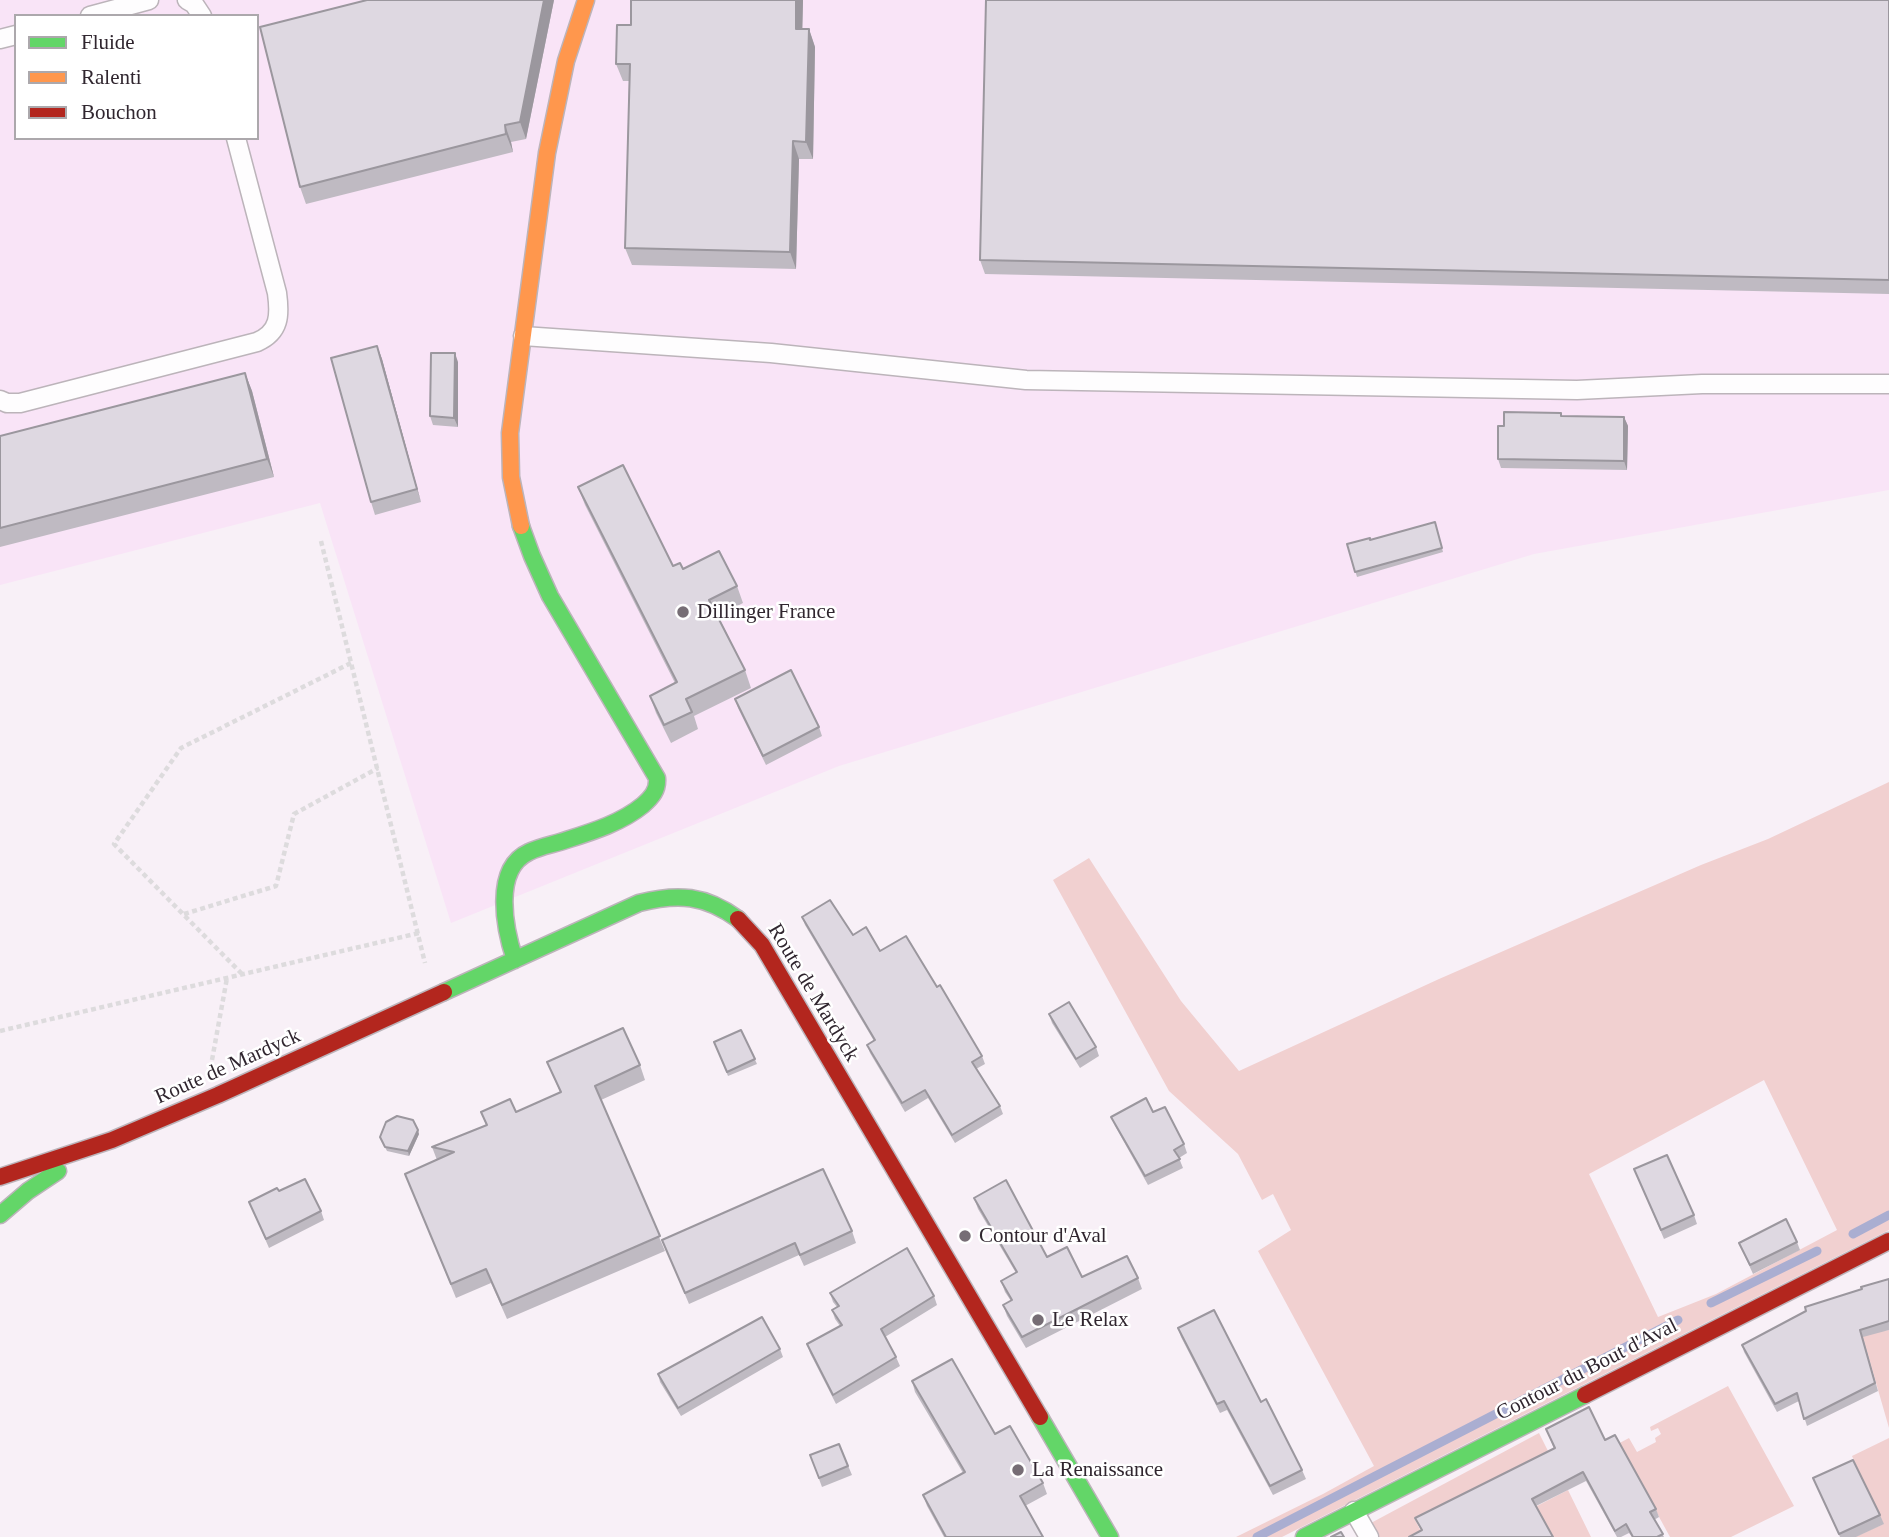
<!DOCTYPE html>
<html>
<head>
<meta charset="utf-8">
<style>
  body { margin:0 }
  #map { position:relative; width:1889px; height:1537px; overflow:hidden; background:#f8f0f7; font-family:Georgia,serif }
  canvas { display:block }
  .legend { position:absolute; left:14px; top:14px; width:245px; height:126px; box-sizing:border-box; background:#fff; border:2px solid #aca8ac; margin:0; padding:9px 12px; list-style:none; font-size:21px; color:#30262f }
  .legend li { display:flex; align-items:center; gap:14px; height:35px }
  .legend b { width:35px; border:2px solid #aca8ac }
</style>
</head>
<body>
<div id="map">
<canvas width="1889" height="1537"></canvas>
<ul class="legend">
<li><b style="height:9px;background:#63d668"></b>Fluide</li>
<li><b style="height:9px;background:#ff974d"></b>Ralenti</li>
<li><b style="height:9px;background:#b3261e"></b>Bouchon</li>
</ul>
</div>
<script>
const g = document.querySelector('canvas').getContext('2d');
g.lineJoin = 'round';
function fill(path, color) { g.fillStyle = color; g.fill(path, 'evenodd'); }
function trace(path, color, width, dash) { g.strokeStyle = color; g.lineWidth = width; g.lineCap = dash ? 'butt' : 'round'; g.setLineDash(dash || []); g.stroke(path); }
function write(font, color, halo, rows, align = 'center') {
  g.font = font + ' Georgia,serif'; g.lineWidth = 5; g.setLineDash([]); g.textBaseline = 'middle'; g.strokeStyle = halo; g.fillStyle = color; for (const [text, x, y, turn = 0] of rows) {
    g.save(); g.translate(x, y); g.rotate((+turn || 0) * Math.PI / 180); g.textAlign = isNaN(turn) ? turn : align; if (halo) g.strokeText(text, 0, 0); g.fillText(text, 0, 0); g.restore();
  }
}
const built = new Path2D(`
  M0,0h1889v490l-355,64 -695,212 -388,157 -131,-420 -320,82zM16,16h241v122h-241z`);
const green = new Path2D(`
  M1889,782v448l-607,307h-46l87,-43 51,-28 -116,-215 33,-21 -18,-36 -11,6 -24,-46 -69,-63 -116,-211 36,-22 92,143 58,70 200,-92 262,-114 67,-26zM1764,1080l73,150 -121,64 -58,23 -69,-143z
  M1889,1330v98l-27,-94z
  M1728,1386l66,120 -63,31h-61l-30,-55 -26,-36 15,-8 8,14 19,-10 -1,-4 6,-4 -3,-6 -7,3 -1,-4z
  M1539,1433l13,26 -44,62 60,-31 23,47h-145l-15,-28 -17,9 10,19h-65l-3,-6z
  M1889,1438v99h-34l28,-13 -31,-68z`);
const stream = new Path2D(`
  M1853,1234l36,-19
  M1711,1303l106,-52
  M1257,1537l421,-217`);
const path = new Path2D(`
  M321,541l104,422
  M184,914l92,-28 18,-72 84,-46
  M242,974l-128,-130 67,-96 170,-85
  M0,1031l419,-98
  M212,1060l15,-82`);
const lane = new Path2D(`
  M187,0l7,4 8,12
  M90,16l59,-16
  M0,39l16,-4
  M523,336l248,17 255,27 551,10 125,-6h187
  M0,400l7,3h13l237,-61c23,-10 23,-27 20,-49l-41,-155
  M1354,1511l15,26`);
const fast = new Path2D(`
  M515,960c-10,-30 -23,-91 14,-108 10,-5 21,-7 31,-10 28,-9 60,-18 83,-37 9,-8 15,-15 14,-27l-107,-182 -18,-40 -11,-30
  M444,992l195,-89c39,-10 66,-8 99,16
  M0,1215l28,-24 30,-20
  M1040,1417l70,120
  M1304,1537l281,-142`);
const slow = new Path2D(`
  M521,526l-10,-49 -1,-44 37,-280 19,-92 20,-61`);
const jam = new Path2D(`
  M738,919l24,26 278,472
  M0,1177l112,-37 106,-45 226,-103
  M1585,1395l304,-154`);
const wall = new Path2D(`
  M554,0l-28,139 -15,3 2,10 -207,52 -6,-17z
  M803,0l-1,29h7l6,18 -2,112h-14l-3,110 -164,-4 -7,-17 4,-167h-6l-7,-17 15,-39z
  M1889,0v294l-904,-20 -5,-14z
  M377,346l5,13 39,143 -46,13 -4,-13z
  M458,362v65l-25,-2 -3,-9z
  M245,373l7,18 22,86 -274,70v-111z
  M1561,413l1,3 62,1 4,9 -1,44 -126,-2 -3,-9 6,-33z
  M578,487l95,79 64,20 6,17 -25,13 27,54 6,18 -57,28 4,13 -27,14 -15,-30 -6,-17 25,-13 -90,-178z
  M1435,522l8,30 -86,25 -10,-33 23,-4z
  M735,699l84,28 3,9 -56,29 -28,-57z
  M802,917l51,18 84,52 45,69 3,8 -9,5 24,37 3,8 -48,29 -27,-45 -23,14 -35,-59 -3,-8 7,-4 -69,-116z
  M1049,1014l47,33 3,9 -19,12 -28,-45z
  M741,1030l16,34 -29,12 -14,-34z
  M547,1062l93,3 5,15 -44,20 64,151 -158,68 -16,-36 -35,15 -51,-124 32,-14 -5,-13 54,-22 -5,-13h35l44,-20z
  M1153,1112l31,32 3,9 -8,5 4,10 -35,17 -33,-59 -4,-9z
  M419,1134l-10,22 -22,-5 -7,-14z
  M1634,1169l60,46 3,9 -33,15z
  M279,1191l42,20 3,9 -55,28 -20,-46z
  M974,1198l73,59 35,20 56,1 4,11 -116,59 -19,-32 -4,-11 8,-4 -6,-9 -4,-11 15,-8 -38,-64z
  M852,1231l4,12 -52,23 -5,-11 -110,49 -27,-64z
  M1797,1242l3,8 -47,24 -14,-31z
  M1889,1279v51l-26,7 15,54 -71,35 -8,-25 -22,11 -33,-60 -2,-7 120,-56z
  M830,1293l104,3 3,9 -52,32 11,20 4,9 -64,38 -26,-51 -3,-9 33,-18 -5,-7 -3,-9 5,-3 -4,-5z
  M1178,1328l83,74 41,68 4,9 -33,16 -46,-85 -7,3 -39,-76z
  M780,1349l3,8 -102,59 -21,-34 -2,-8z
  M912,1381l83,53 48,49 4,11 -22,12 18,31h-99l-17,-31 -4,-11 40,-22 -48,-81z
  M1546,1429l59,11 51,69 3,8 -5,3 10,17h-32l-3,-4 -8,4h-4l-31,-56 -50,25 -115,24 -6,-12 139,-69z
  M839,1444l13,31 -30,12 -12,-32z
  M1813,1478l67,37 4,9 -28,13h-16z`);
const shadedWall = new Path2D(`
  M544,0h10l-28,139 -6,-17z
  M796,0h7l-1,46 -6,-17z
  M809,29l6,18 -2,112 -7,-17z
  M505,125l6,17 2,10 -7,-18z
  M793,141l6,18 -3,110 -6,-17z
  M377,346l5,13 39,143 -4,-13z
  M455,353l3,9v65l-4,-9z
  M245,373l7,18 22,86 -7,-18z
  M1624,417l4,9 -1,44 -3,-9z
  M418,1130l1,4 -10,22 -1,-5z`);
const building = new Path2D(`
  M367,0h177l-24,122 -15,3 1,9 -206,53 -40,-160z
  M631,0h165v29h13l-3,113 -13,-1 -3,111 -165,-4 5,-184h-14l1,-39h14z
  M986,0h903v280l-909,-20z
  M377,346l40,143 -46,13 -40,-144z
  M431,353h24l-1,65 -24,-2z
  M245,373l22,86 -267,69v-92z
  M1504,412l57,1v3l63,1v44l-126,-2v-33h6z
  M623,465l50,101 7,-3 3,6 36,-18 18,35 -28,14 36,70 -59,29 6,13 -28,13 -14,-29 27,-14 -99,-195z
  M1435,522l7,26 -87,24 -8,-28 23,-6v2z
  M791,670l28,57 -56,29 -28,-57z
  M830,900l23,35 13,-8 14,24 26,-15 31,51 3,-2 42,71 -10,6 28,44 -48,29 -27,-45 -23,13 -35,-58 8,-5 -73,-123z
  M1069,1002l27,45 -20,12 -27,-45z
  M623,1028l17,37 -45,21 65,150 -158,69 -16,-36 -35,15 -46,-110 49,-22 -22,-5 55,-22 -6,-13 29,-13 6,13 45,-20 -14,-30z
  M741,1030l14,29 -28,13 -13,-30z
  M1146,1098l7,14 12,-5 19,37 -10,6 6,9 -35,17 -34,-59z
  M397,1116l16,4 5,10 -10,21 -23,-4 -5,-10 6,-15z
  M1667,1155l27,60 -33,15 -27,-61z
  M823,1169l29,62 -52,24 -5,-12 -110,50 -23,-53z
  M305,1179l16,32 -55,28 -17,-37 28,-14 2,3z
  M1006,1180l41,77 20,-10 15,30 45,-21 11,22 -116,59 -19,-32 9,-5 -11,-19 16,-9 -43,-74z
  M1786,1219l11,23 -47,23 -11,-22z
  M907,1248l27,48 -53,33 15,28 -63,38 -26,-51 35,-19 -10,-15 7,-4 -9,-13z
  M1889,1279v42l-29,9 15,53 -71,36 -7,-26 -22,11 -33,-59 64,-34 -1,-4 57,-18 -1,-2z
  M1214,1310l47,92 5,-3 36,71 -32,16 -46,-85 -7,3 -39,-76z
  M762,1317l18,32 -102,59 -20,-34z
  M952,1359l43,75 15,-8 33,57 -23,13 23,41h-97l-23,-42 42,-23 -53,-91z
  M1589,1407l16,33 10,-5 41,74 -6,3 13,22 -6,3h-24l-7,-13 -11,7 -32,-59 -51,27 21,38h-144l13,-7 -7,-12 140,-70 -9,-19z
  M839,1444l9,22 -29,12 -9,-23z
  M1853,1460l27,55 -41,19 -26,-56z
  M1341,1532l3,5h-13z`);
const markers = [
  [683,612,7,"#766d75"],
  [965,1236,7,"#766d75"],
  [1038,1320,7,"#766d75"],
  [1018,1470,7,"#766d75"]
];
const poiNames = [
  ["Dillinger France",697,612],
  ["Contour d'Aval",979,1236],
  ["Le Relax",1052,1320],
  ["La Renaissance",1032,1470]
];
const streetNames = [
  ["Route de Mardyck",813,993,59],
  ["Route de Mardyck",228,1067,-24],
  ["Contour du Bout d'Aval",1587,1370,-27]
];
fill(built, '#f9e4f7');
fill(green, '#f1d0d0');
trace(stream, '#aaaed1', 9);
trace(lane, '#bcb4ba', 21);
trace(fast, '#bcb4ba', 19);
trace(slow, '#bcb4ba', 19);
trace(jam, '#bcb4ba', 19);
trace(path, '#dddbdd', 4.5, [5, 3.5]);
trace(lane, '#fefdfe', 18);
trace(fast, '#63d668', 16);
trace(slow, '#ff974d', 16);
trace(jam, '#b3261e', 16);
fill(wall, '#bfbac2');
fill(shadedWall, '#9b979e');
fill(building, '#ded8e1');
trace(building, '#9b979e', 2);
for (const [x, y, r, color] of markers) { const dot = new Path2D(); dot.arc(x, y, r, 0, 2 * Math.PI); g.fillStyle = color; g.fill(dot); trace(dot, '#fff', 2.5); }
write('21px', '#30262f', '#fff', poiNames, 'left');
write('21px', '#30262f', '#fff', streetNames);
</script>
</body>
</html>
